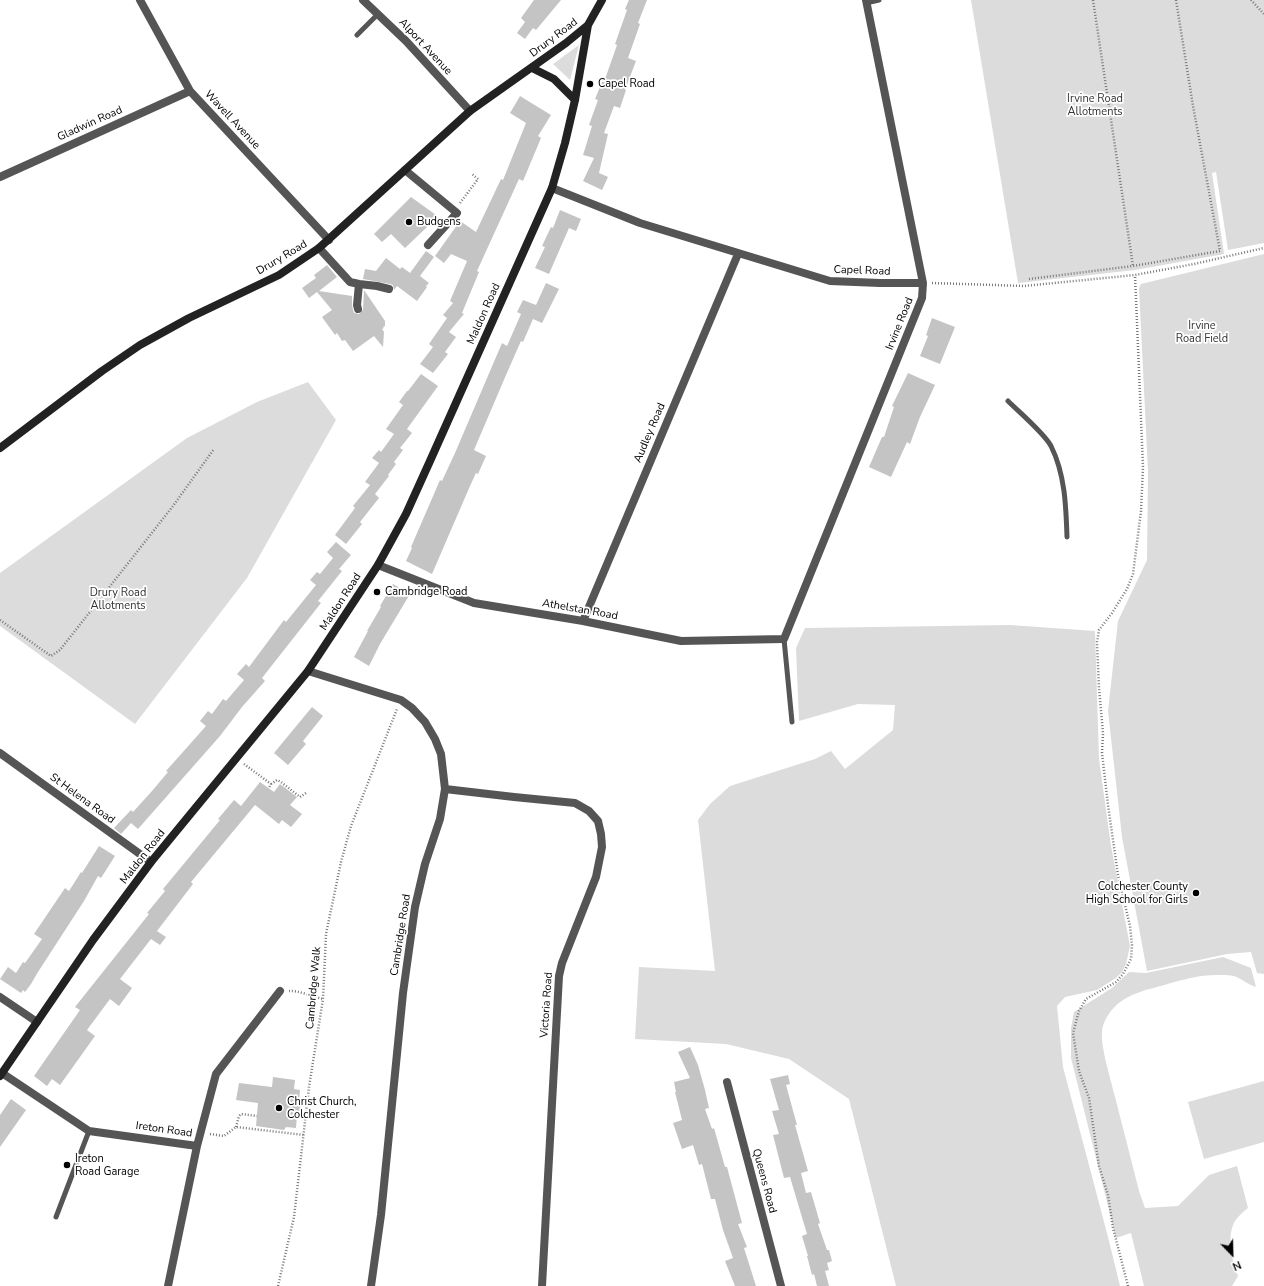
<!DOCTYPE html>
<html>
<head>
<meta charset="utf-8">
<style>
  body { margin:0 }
  #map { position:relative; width:1264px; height:1286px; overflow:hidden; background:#fff; font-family:"Nunito Sans",sans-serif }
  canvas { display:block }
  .north { position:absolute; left:1212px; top:1234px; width:40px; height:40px; -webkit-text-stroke:3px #fff; paint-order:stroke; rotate:157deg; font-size:11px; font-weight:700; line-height:16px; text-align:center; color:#000 }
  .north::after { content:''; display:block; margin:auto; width:14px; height:18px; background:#000; clip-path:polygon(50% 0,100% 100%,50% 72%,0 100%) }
</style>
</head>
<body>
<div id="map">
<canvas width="1264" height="1286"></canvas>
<div class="north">N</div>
</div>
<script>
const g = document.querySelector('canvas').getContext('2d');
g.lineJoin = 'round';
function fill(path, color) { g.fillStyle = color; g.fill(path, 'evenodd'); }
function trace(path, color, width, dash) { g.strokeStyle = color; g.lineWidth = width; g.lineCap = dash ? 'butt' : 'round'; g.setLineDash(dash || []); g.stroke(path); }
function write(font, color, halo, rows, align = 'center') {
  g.font = font + ' "Nunito Sans",sans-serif'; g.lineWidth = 3.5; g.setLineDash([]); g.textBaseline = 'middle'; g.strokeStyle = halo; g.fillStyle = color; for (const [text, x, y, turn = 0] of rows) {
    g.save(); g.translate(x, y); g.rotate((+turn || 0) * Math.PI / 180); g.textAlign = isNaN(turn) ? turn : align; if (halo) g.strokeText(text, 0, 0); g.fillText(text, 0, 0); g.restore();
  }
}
const green = new Path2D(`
  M971,0h293v243l-36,7 -12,-78 -4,1 12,81 -89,16 -117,13z
  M579,45l-9,35 -17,-16z
  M1264,254v720l-7,-1 -6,-21 -24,2 -80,17 -25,-134 -14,-126 10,-90 29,-61 1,-89 -9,-183 2,-4z
  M308,382l28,38 -89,158 -112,146 -135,-98v-53l187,-135 70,-36z
  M1010,625l85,6 4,128 12,87 19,100 -4,18 -4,8 -6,6 -19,12 -32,7 -8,9 6,61 45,170 12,49h-224l-47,-187 -60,-40 -63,-15 -91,-5 4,-72 76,4 -17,-151 12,-16 20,-18 85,-27 16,-8 14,18 48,-39 2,-25 -37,-1 -59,17 -3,-73 9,-20z
  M1223,957l28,11 5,19c-9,-3 -14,-8 -22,-11 -4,-1 -8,-1 -12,-1 -23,-1 -44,6 -65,12 -23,6 -45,13 -54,39 -5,15 8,53 12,71 8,31 16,62 24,94l6,17 33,-2 31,-31 28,-9 11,42c-5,4 -10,8 -13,13 -9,15 -3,41 3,55l-6,10h-88l-13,-53 -15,5 -45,-180v-30l3,-16 38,-24 17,-16 17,1z
  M1264,1081v61l-60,17 -16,-57z`);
const building = new Path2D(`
  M534,0h27l-25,30 -3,-2 -8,11 -8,-6 8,-11 -4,-4z
  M629,0h18l-9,23 2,1 -12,34 8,3 -11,29h1l-6,18 -6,-2 -10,27 4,1 -9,39 9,4 -6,13 -19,-9 11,-23 -11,-3 9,-29 -3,-1 9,-25 -3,-1 7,-17h2l13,-37 -2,-1 12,-34 -2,-1z
  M520,96l31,19 -13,21 3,2 -18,43 -4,-2 -42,92 2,1 -17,41 2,1 -15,18 7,5 -11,15 3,2 -15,19 -13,-9 13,-17 -4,-3 18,-26 -4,-3 10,-12 -3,-2 17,-40 -16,-7 -7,9 -9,-7 25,-35 16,11 25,-53 2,1 23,-57 -16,-10z
  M411,197l25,18 -10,13 -21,20 -14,-14 -9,8 -8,-8z
  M560,210l21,9 -5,12 -7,-3 -20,46 -14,-6 10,-21 -3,-1 9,-19 2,1z
  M426,251l8,6 -14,19 9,7 -3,3 1,1 -10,14 -20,-15 -3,4 -1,-5 -3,-1 -27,-5 2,-10 11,2 10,-13 14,11 2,-2 8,6z
  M327,265l10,12 -18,14 33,5v9l1,5 1,3 5,1 4,-4 1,-20 21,31v5l-2,1 1,1 -2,1 2,3 -1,15 -9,-11 -21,15 -8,-11 -3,1 -5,-8 -2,2 -13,-18 10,-7 -15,-18 -8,6 -7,-10 14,-10 -2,-3z
  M546,283l13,6 -17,34 -9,-4 -10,23 -2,-1 -15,34 -32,75 12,6 -8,18 -2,-1 -6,13 -38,88 -26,-13 6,-13 -1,-1 29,-67 2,1 13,-28 47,-110 5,3 14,-32 -4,-2 6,-12 13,5z
  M932,318l23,9 -15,37 -20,-8 8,-20 -2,-1z
  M908,373l27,12 -15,32 -10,27 -3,-2 -16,35 -22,-10 13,-30h2l10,-30 -2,-1z
  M421,374l17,12 -31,43 5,4 -12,15 3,2 -9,12 2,2 -8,11 1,1 -14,18 4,4 -19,24 2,2 -16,20 -11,-9 20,-27 -2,-2 17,-21 -5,-3 14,-19 -7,-5 7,-8 2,2 13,-18 -8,-5 17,-24 -4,-3 8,-11h1z
  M336,542l15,13 -12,14 3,2 -24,30 3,2 -59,75 3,3 -23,26 -22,29 -82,93 -7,-6 -10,11 -7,-6 17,-18 2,2 19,-21 16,-19 -2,-1 40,-45 -6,-5 8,-10 4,3 11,-15 3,2 18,-21 -7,-6 9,-10 3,3 35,-47 2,2 30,-37 -6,-5 7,-8 3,2 13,-16 -6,-6z
  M393,584l17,10 -30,50 -11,22 -15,-9 14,-26h-1l14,-24 -1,-1z
  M312,707l11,9 -20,25 3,3 -18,21 -14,-12z
  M260,782l14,10 6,-8 17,13 -7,8 12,9 -11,13 -9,-7 -3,4 -24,-19 -64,77 2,2 -36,47 9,6 -6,8 -9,-6 -31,40 12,9 -13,18 -9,-7 -23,31 8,6 -35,49 -8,-6 -5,7 -13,-10 46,-66 -5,-3 74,-93 -2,-1 18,-22 -2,-2 57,-69 -2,-1 16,-19 7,6z
  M99,846l16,10 -14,22 -3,-2 -14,25 -46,71 -7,12 -6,8 -2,-2 -2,3 -21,-14 8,-12 8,6 7,-11 2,1 17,-24 -8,-5 31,-46 4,3 12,-19 1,1z
  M690,1047l8,18 7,25 4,18 -4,1 7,20 2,-1 11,39h2l15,56 -4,1 9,23 -3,1 12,38h-21l-10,-25 8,-3 -10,-28 -8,-31h-4l-9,-35 -3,1 -6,-20 -11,4 -9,-26 9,-3 -7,-28h1l-2,-10 16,-4 -12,-26z
  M788,1075l2,9 -4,1 11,40h-2l13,46 -7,2 5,20 5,-1 9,31 -2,1 9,26h2l3,11 -5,2 2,7 -4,1 4,15h-12l-3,-12 -2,1 -5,-19h1l-6,-20 5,-2 -17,-57 -6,1 -11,-43 6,-1 -7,-23 7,-1 -9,-31z
  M273,1077l22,3 -1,9 6,1 -1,11h2l-1,13h-3l-1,14 -10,-1 -2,3 -28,-4 2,-23 -22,-3 3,-17 33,4z
  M11,1099l15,11 -26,37v-32z`);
const path = new Path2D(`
  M1093,0l40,266
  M1251,0l13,14
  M460,203l18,-24 -6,-5
  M1029,279l104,-13 87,-15 -27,-145 -17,-106
  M932,283l92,3 111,-11 59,-11 70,-16
  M0,620l51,36 9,-6 113,-144 41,-57
  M244,764l27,20 -2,4
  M271,784l6,-4 4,2 19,15 6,-4
  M289,991c9,-1 24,6 34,8
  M236,1127l3,-11 2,-2 16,2
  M210,1134l14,2 12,-9 68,8
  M278,1286l16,-69 15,-130 14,-88 3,-65 15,-72 10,-36 46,-117
  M1128,1286l-15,-58 -5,-33 -9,-29 -10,-68 -10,-27 -6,-38 6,-22 7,-12 30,-17 7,-8 8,-15 1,-14 -2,-19 -12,-51 -10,-70 -6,-52 1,-20 -4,-45 -2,-46 2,-12 13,-17 15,-24 6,-15 8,-63 2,-44 -8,-192`);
const service = new Path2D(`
  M866,3l13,-3
  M357,35l21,-21
  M1008,401c11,11 36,32 43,45 14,28 15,60 16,91
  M784,639l8,83
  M56,1217l33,-86`);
const minor = new Path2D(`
  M140,0l50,91 139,149
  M363,0l43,41 64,70
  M405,170l52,43 -29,32
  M0,177l190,-86
  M552,188l88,35 190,58 50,2h43
  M319,248l31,34 9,2 18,2 12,3
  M358,309l-1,-4 2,-21
  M378,565l96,38 109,18 98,20 103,-2 138,-341 1,-15 -57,-283
  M583,621l155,-367
  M308,671l93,29 11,8 13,14 10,17 6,15 4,35 -5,30 -15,45 -10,43 -12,86 -22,222 -10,71
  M0,753l151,109
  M445,789l69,8 61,6 14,8 9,10 3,13 1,13 -6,30 -34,86 -3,13 -17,310
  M0,997l37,25
  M2,1073l87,58 108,15 -29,140
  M727,1082l54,204
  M197,1146l19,-72 64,-83`);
const secondary = new Path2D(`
  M532,68l22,11 21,21
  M0,448l102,-77 38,-26 49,-27 90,-43 40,-27 151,-137 96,-68 22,-18
  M0,1076l93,-136 58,-78 157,-191 70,-106 28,-51 24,-53 122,-273 13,-45 10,-43 13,-75 14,-25`);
const markers = [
  [590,84,4,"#000"],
  [409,222,4,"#000"],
  [377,592,4,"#000"],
  [1196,893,4,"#000"],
  [279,1108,4,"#000"],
  [67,1165,4,"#000"]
];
const streetNames = [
  ["Drury Road",554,38,-37],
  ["Alport Avenue",425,47,47],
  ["Wavell Avenue",232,120,47],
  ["Gladwin Road",90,124,-24],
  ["Drury Road",282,258,-31],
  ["Capel Road",862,271,2],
  ["Maldon Road",484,314,-66],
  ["Irvine Road",900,324,-68],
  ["Audley Road",650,433,-67],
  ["Maldon Road",341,602,-57],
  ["Athelstan Road",580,610,10],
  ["St Helena Road",82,799,36],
  ["Maldon Road",143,857,-52],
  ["Cambridge Road",401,935,-81],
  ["Cambridge Walk",314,988,-85],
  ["Victoria Road",547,1005,-86],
  ["Ireton Road",164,1130,8],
  ["Queens Road",764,1181,75]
];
const poiNames = [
  ["Capel Road",598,84],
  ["Budgens",417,222],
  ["Cambridge Road",385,592],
  ["Colchester County",1188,887,"right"],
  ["High School for Girls",1188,900,"right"],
  ["Christ Church,",287,1102],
  ["Colchester",287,1115],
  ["Ireton",75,1159],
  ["Road Garage",75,1172]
];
const parkNames = [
  ["Irvine Road",1095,99],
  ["Allotments",1095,112],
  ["Irvine",1202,326],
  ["Road Field",1202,339],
  ["Drury Road",118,593],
  ["Allotments",118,606]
];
fill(green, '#dcdcdc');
fill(building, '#c4c4c4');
trace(path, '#777', 2.5, [1, 2]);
trace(service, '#555', 5);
trace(minor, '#555', 8);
trace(secondary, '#222', 8);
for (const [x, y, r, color] of markers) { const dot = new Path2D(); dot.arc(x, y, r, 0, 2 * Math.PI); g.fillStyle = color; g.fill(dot); trace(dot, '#fff', 1.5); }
write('11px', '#000', '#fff', streetNames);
write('11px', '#000', '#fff', poiNames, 'left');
write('11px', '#333', '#fff', parkNames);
</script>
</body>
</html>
